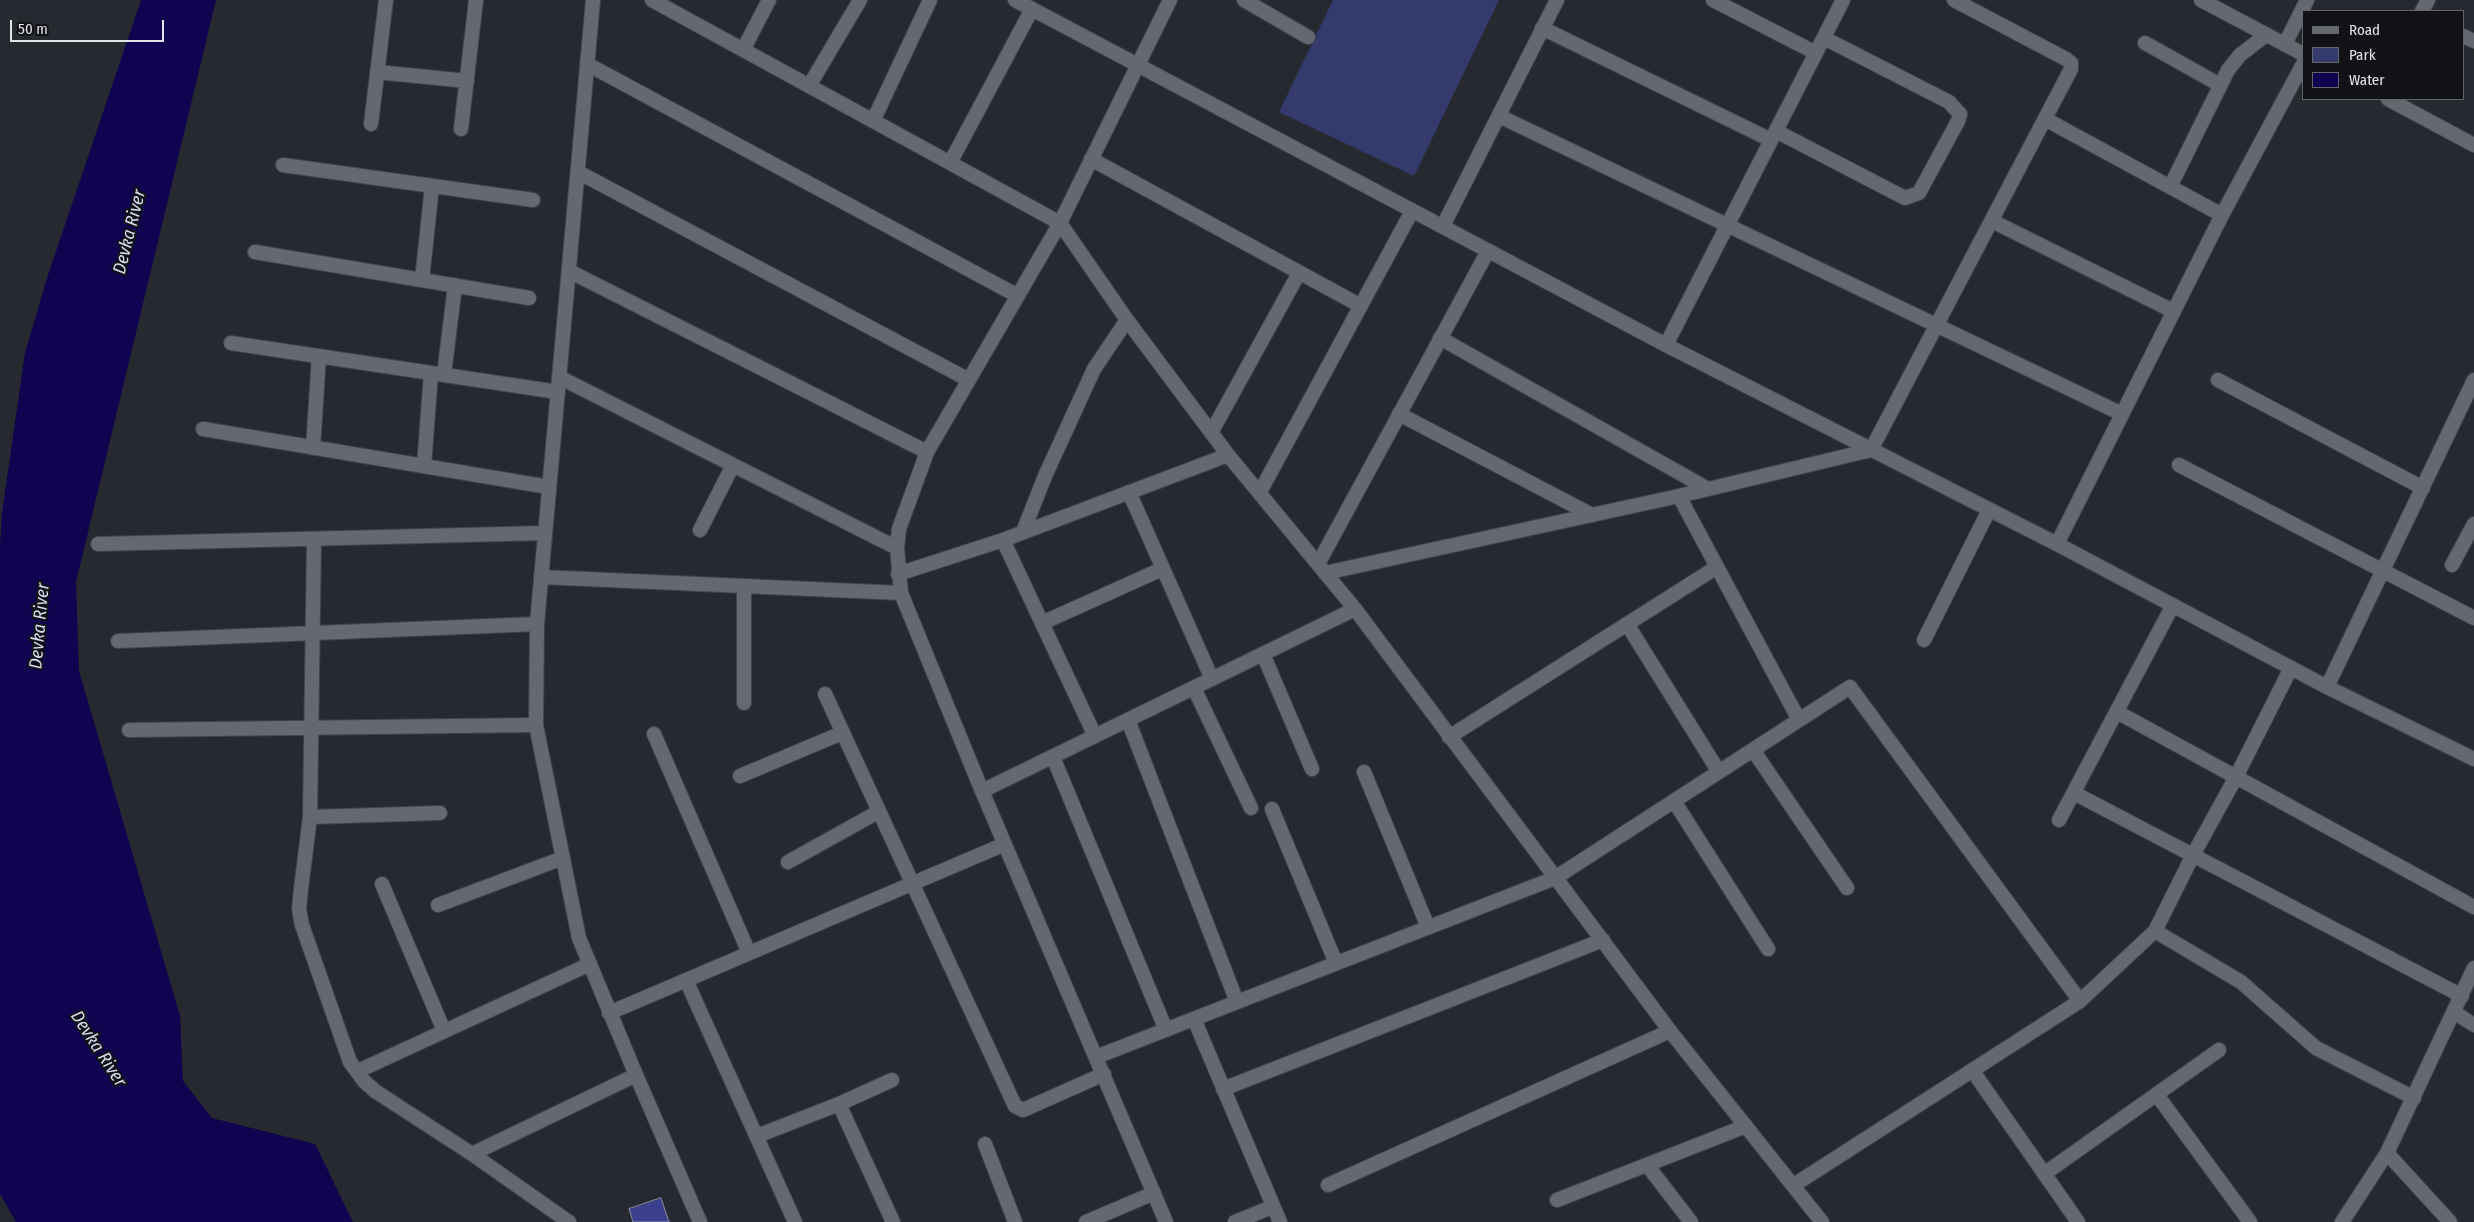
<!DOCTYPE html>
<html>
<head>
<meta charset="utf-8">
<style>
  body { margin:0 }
  #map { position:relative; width:2474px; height:1222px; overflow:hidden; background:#272931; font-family:"Fira Sans Condensed",sans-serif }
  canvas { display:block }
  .legend { position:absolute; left:2302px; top:10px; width:162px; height:90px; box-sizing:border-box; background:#111216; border:1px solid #65666a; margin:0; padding:6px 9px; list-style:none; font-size:15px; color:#e2e4e9 }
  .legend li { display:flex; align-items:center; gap:10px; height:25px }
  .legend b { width:25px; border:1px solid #65666a }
  .scale { position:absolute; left:10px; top:20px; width:154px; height:22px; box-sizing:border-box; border:2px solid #e2e4e9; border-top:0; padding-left:6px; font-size:15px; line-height:18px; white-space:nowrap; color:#e2e4e9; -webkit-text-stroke:4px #111216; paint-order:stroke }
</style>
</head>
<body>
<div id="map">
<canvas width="2474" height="1222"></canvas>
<ul class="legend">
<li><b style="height:6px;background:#666871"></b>Road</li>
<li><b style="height:14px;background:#343a6c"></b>Park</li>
<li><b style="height:14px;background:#10034f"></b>Water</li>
</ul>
<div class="scale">50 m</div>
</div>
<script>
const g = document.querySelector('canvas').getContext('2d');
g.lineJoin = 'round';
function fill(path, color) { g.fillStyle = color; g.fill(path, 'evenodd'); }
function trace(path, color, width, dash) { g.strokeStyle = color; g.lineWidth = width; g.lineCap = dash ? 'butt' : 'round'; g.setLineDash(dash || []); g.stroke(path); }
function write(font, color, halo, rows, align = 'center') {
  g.font = font + ' "Fira Sans Condensed",sans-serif'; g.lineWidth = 4; g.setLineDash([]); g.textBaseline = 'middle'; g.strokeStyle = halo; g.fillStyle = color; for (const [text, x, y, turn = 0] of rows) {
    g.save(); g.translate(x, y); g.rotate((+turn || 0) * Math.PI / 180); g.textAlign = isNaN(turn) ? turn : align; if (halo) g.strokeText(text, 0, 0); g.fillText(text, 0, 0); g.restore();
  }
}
const green = new Path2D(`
  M1333,0h166l-85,176 -135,-64z`);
const water = new Path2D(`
  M141,0h75l-140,582 3,89 101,345 3,65 29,37 103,26 38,78h-337l-16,-28v-649l2,-32 23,-160 22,-75z`);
const building = new Path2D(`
  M661,1198l8,24h-36l-4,-13z`);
const minor = new Path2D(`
  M652,0l408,223 67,97 101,135 127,154 315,422 152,191
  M1244,0l64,37
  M1713,0l103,53
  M2201,0l102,54
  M2422,11l6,-11
  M1542,28l229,112
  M2463,36l11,5
  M2145,43l75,42
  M2285,44l22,-44
  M743,50l26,-50
  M587,64l431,232
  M377,72l90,9
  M809,86l51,-86
  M2388,99l86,46
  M1499,116l623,298
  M2045,119l177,96
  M873,121l57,-121
  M371,124l15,-124
  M461,129l15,-129
  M1776,131l129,67 14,-5 39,-72 2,-7 -11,-12 -125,-64
  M1091,159l270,147
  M950,163l82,-154
  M283,165l250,35
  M578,172l391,208
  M2170,187l58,-117 12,-15 26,-20
  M1992,221l181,90
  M1443,226l114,-226
  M255,252l274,46
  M569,271l358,181
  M422,280l10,-94
  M1440,338l268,151
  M231,343l327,49
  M1666,345l177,-345
  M444,375l11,-90
  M559,377l338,171
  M2218,380l205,108
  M1399,414l193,101
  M203,429l346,58
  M1211,433l88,-160
  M313,448l6,-92
  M2179,465l295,153
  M424,466l7,-93
  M1129,492l83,187
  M1260,492l152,-281
  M1679,496l120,224
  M700,530l33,-65
  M1023,532l22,-56 49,-107 33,-49
  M314,539l-4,278 -9,72 -2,20 3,16 48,137 14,19 11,10 97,63 97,68
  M1003,540l92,196
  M98,544l447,-11
  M2057,544l165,-329 81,-151
  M1318,564l170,-313
  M2452,565l22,-41
  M1325,573l354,-77 192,-46 200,-381v-6l-5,-4 -112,-59
  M898,574l105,-34 225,-85
  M541,577l360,16
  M744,586v117
  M1042,623l120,-54
  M1627,624l92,148
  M1924,640l65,-130
  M118,641l419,-17
  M1263,654l49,115
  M2327,687l147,-307
  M1194,688l57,120
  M825,694l190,412 8,4 81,-36
  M2117,712l357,195
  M1128,720l109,282
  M129,730l407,-5
  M654,734l95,219
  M1449,737l268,-170
  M1753,750l94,138
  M1053,757l113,273
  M1364,772l64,155
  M740,776l102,-43
  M982,791l373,-182
  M2074,793l388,203
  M1674,801l94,148
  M1272,809l64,154
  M310,817l130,-4
  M2059,820l114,-215
  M788,862l90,-50
  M382,884l62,147
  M438,905l125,-47
  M2155,931l86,51 75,66 98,50
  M686,980l109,242
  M2454,1012l20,13
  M609,1013l396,-169
  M1194,1019l86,203
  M1096,1057l459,-179 295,-191 230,314
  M1972,1070l106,152
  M358,1071l232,-107
  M1223,1089l380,-149
  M2157,1095l93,127
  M839,1104l54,118
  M757,1136l82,-32 53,-24
  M985,1144l30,78
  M2387,1153l63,69
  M472,1154l164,-79
  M1647,1165l44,57
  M2044,1174l175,-124
  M1328,1185l342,-154
  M1794,1185l286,-184 75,-70 38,-76 43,-78 55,-109
  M1557,1200l189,-74
  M1086,1222l68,-29
  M1166,1222l-184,-431 -81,-198 -4,-45 2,-19 28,-77 133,-229 110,-223
  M1235,1222l37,-15
  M2342,1222l45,-69 87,-185`);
const tertiary = new Path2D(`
  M593,0l-56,624 -1,101 43,213 57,137 64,147
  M1015,0l651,345 391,199 270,143 147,72`);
const waterNames = [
  ["Devka River",130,232,-76],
  ["Devka River",40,626,-85],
  ["Devka River",98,1049,57]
];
fill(green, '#343a6c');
fill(water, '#10034f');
fill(building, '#3a408d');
trace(building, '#8c8e99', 1);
trace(minor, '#42444b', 16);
trace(tertiary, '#42444b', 16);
trace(minor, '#666871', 14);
trace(tertiary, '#666871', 14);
write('italic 18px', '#d6dbf1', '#111216', waterNames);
</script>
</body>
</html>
